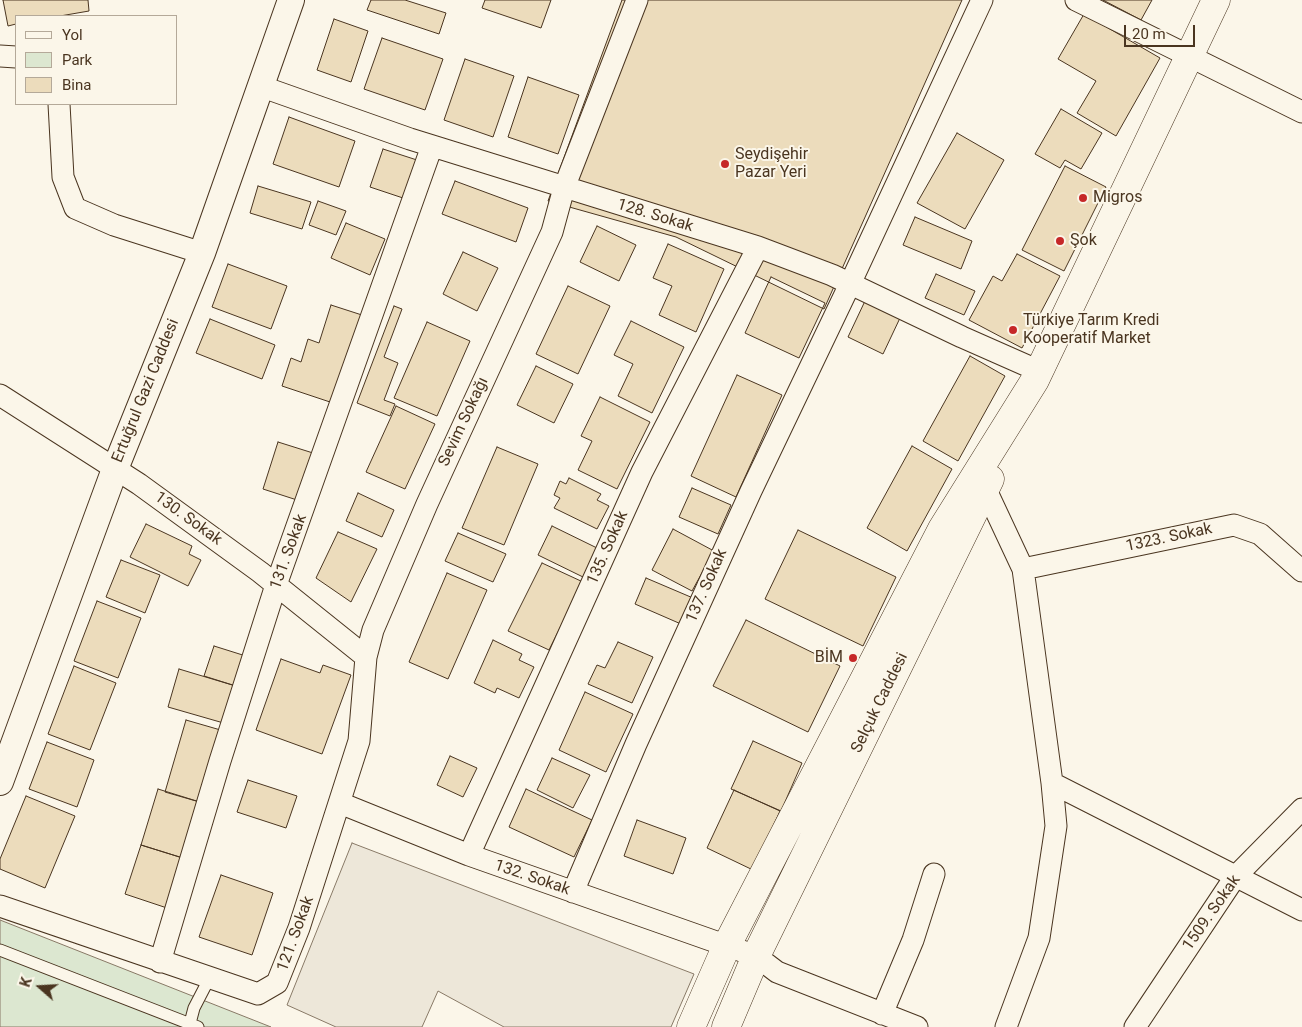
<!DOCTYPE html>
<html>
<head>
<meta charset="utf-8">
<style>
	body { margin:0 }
	#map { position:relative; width:1302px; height:1027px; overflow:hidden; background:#fbf6e9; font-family:Roboto,sans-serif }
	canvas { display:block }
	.legend { position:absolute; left:15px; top:15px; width:162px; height:90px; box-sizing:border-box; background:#fbf6e9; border:1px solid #b4a999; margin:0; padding:6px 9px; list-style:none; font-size:15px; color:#4a3520 }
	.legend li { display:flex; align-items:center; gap:10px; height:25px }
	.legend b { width:25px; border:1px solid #b4a999 }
	.north { position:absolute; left:15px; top:962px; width:50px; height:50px; -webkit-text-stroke:4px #fbf6e9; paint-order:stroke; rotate:289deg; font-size:14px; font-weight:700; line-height:20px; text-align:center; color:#4a3520 }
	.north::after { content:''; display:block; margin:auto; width:18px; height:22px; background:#4a3520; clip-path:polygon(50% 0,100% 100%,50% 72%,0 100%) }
	.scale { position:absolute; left:1124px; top:25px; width:71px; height:22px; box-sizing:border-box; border:2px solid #4a3520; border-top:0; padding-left:6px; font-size:15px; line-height:18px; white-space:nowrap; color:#4a3520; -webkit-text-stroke:4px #fbf6e9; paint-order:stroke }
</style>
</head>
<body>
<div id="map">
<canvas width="1302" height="1027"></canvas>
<ul class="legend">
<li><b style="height:6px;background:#fbf6e9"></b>Yol</li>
<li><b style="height:14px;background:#dce7d0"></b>Park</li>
<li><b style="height:14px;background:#ecdcbc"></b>Bina</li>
</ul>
<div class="north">K</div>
<div class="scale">20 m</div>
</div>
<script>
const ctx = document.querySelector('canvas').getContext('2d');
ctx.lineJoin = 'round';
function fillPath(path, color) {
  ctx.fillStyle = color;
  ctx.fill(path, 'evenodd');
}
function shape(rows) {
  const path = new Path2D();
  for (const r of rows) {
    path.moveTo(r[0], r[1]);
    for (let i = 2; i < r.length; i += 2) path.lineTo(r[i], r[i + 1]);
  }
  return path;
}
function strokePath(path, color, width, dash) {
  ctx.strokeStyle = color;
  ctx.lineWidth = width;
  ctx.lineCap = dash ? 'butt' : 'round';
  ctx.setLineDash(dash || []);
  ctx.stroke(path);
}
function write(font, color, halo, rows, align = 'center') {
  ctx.font = font + ' Roboto,sans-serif';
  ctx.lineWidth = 4;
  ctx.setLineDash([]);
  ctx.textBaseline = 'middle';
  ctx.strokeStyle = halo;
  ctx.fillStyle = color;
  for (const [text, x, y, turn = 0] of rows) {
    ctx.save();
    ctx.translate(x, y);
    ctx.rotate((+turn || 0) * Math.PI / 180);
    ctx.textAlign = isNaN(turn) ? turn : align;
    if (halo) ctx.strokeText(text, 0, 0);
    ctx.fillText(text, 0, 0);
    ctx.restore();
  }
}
const green = shape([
	[0,920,271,1027,0,1027,0,920]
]);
fillPath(green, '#dce7d0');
strokePath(green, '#887966', 1);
const parking = shape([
	[352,843,694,974,671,1027,504,1027,438,991,422,1027,336,1027,287,1005,352,843]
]);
fillPath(parking, '#ede7d9');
strokePath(parking, '#887966', 1);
const building = shape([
	[3,0,88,0,89,11,60,16,16,16,16,24,8,26,3,0],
	[371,0,405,0,446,13,439,34,367,10,371,0],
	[485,0,551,0,541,28,482,8,485,0],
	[622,0,962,0,824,309,676,237,548,201,622,0],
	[1103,0,1152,0,1141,20,1103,0],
	[1084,14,1160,58,1116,136,1077,113,1096,81,1058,59,1084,14],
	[334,19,368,31,351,82,317,70,334,19],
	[382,38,443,59,425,110,364,89,382,38],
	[465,59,514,76,493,137,444,120,465,59],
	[528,77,579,95,558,154,508,137,528,77],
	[1061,109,1102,133,1081,169,1065,160,1060,168,1035,154,1061,109],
	[289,117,355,141,339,187,273,164,289,117],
	[957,133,1004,160,965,229,917,203,957,133],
	[383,149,420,161,406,199,370,187,383,149],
	[1065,166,1106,187,1064,271,1022,250,1065,166],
	[455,181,528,208,516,242,442,214,455,181],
	[258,186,311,202,302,229,250,213,258,186],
	[318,201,346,211,336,235,309,225,318,201],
	[915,217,972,241,961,269,903,245,915,217],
	[346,223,385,239,370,275,331,258,346,223],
	[597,226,636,245,619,281,580,262,597,226],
	[668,244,724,269,696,332,659,315,672,286,653,278,668,244],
	[463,252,498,268,477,311,443,294,463,252],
	[1017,254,1060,276,1022,348,969,320,993,276,1002,281,1017,254],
	[228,264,287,286,271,329,212,307,228,264],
	[936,274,975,291,964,315,925,298,936,274],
	[771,277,825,303,799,358,745,333,771,277],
	[568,286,610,306,578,374,536,354,568,286],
	[865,301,900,318,883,354,848,337,865,301],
	[331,305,365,316,336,404,282,386,291,358,301,362,308,339,319,343,331,305],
	[394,306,402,309,384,357,398,363,384,400,395,404,390,416,357,403,394,306],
	[210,319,275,345,262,379,196,353,210,319],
	[631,321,684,347,652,413,618,396,633,364,614,355,631,321],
	[427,322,470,341,437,416,394,398,427,322],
	[970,356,1005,376,958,461,923,441,970,356],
	[536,366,573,384,554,423,517,405,536,366],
	[737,375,782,395,736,497,691,476,737,375],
	[600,397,650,422,617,489,578,470,592,441,581,436,600,397],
	[396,406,435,424,405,489,366,472,396,406],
	[278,442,313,453,297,500,263,489,278,442],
	[912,446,952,469,907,551,867,528,912,446],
	[497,447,538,464,504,545,462,528,497,447],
	[569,478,601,494,597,500,609,506,597,529,554,508,560,498,554,495,560,481,566,484,569,478],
	[692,488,731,505,718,534,679,517,692,488],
	[358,493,394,510,382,537,346,521,358,493],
	[146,524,192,546,189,554,201,560,188,586,130,557,146,524],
	[552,526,597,548,583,577,538,555,552,526],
	[673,529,714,551,692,591,652,570,673,529],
	[798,530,896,577,863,646,765,599,798,530],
	[338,532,377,549,351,602,316,578,338,532],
	[458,533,506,554,493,582,445,561,458,533],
	[121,560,160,575,145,613,106,597,121,560],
	[542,563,583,582,549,650,508,631,542,563],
	[447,573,487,590,448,679,409,662,447,573],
	[646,578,693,598,681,624,635,604,646,578],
	[97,601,141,618,118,678,74,661,97,601],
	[746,620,840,666,808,732,713,686,746,620],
	[493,640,522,654,519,660,534,667,519,698,497,688,495,693,474,683,493,640],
	[618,642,653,657,632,703,588,684,597,665,605,668,618,642],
	[214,646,249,657,239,687,204,676,214,646],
	[281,659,320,673,323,665,351,675,322,754,256,730,281,659],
	[74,666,116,683,90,750,48,734,74,666],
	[179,669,239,687,227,724,168,707,179,669],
	[585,692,633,714,606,772,559,750,585,692],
	[186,720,224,731,203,803,165,792,186,720],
	[753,741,802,763,781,811,731,789,753,741],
	[47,742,94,760,77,807,29,789,47,742],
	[450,756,477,768,463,797,437,785,450,756],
	[552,758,590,775,573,808,537,790,552,758],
	[248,780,297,796,286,828,237,812,248,780],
	[158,789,203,803,186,859,141,845,158,789],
	[526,789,592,820,574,857,509,827,526,789],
	[734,790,780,811,753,870,707,848,734,790],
	[26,796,75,816,45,888,0,869,0,859,26,796],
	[637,820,686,838,673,874,624,856,637,820],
	[141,845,186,859,170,909,125,894,141,845],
	[221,875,273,893,252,955,199,937,221,875]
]);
fillPath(building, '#ecdcbc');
strokePath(building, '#4a3520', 1);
const service = shape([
	[0,950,198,1027],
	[189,1027,194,1008,209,979]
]);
const minor = shape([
	[1076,0,1302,112],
	[0,56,16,57],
	[260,86,410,139,758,247,832,275,962,337,1039,371],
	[59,104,63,177,75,208,114,225,202,253],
	[0,395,139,484,260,572,366,657],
	[986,490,1023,569,1052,783,1056,826,1039,938,1006,1027],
	[1023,569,1234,525,1260,534,1302,571],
	[1052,783,1302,910],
	[340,803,469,855,756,956,777,972,917,1027],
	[469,855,642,472,758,247],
	[573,892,636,744,751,491,850,284,982,0],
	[0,906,258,994,277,983,299,928,359,741,366,657,373,630,427,504,552,232,564,188,637,0],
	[160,962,220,761,276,585,432,146],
	[882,1014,913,940,934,874],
	[1135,1027,1235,877,1302,809]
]);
const tertiary = shape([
	[0,782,115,469,202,253,291,0]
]);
const secondary = shape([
	[691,1027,727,945,942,529,1035,380,1216,0],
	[726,1027,756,956,990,479]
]);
strokePath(service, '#4a3520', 13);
strokePath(minor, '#4a3520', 23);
strokePath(tertiary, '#4a3520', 28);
strokePath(secondary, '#4a3520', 29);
strokePath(service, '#fbf6e9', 11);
strokePath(minor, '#fbf6e9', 21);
strokePath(tertiary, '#fbf6e9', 26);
strokePath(secondary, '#fbf6e9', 28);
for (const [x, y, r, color] of [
	[725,164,5,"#c62828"],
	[1083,198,5,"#c62828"],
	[1060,241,5,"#c62828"],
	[1013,330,5,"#c62828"],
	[853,658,5,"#c62828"]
]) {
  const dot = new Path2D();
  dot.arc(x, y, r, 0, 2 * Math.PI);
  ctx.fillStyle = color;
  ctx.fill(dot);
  strokePath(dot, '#fbf6e9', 2);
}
write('16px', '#4a3520', '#fbf6e9', [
	["Seydişehir",735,155],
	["Pazar Yeri",735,173],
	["Migros",1093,198],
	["Şok",1070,241],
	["Türkiye Tarım Kredi",1023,321],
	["Kooperatif Market",1023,339],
	["BİM",843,658,"right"]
], 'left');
write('16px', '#4a3520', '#fbf6e9', [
	["128. Sokak",655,216,17],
	["Ertuğrul Gazi Caddesi",146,391,-68],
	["Sevim Sokağı",464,422,-65],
	["130. Sokak",188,519,36],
	["1323. Sokak",1169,538,-12],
	["135. Sokak",608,548,-66],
	["131. Sokak",289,552,-70],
	["137. Sokak",707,586,-66],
	["Selçuk Caddesi",880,703,-64],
	["132. Sokak",532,878,19],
	["1509. Sokak",1212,913,-55],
	["121. Sokak",296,934,-70]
]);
</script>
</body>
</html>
